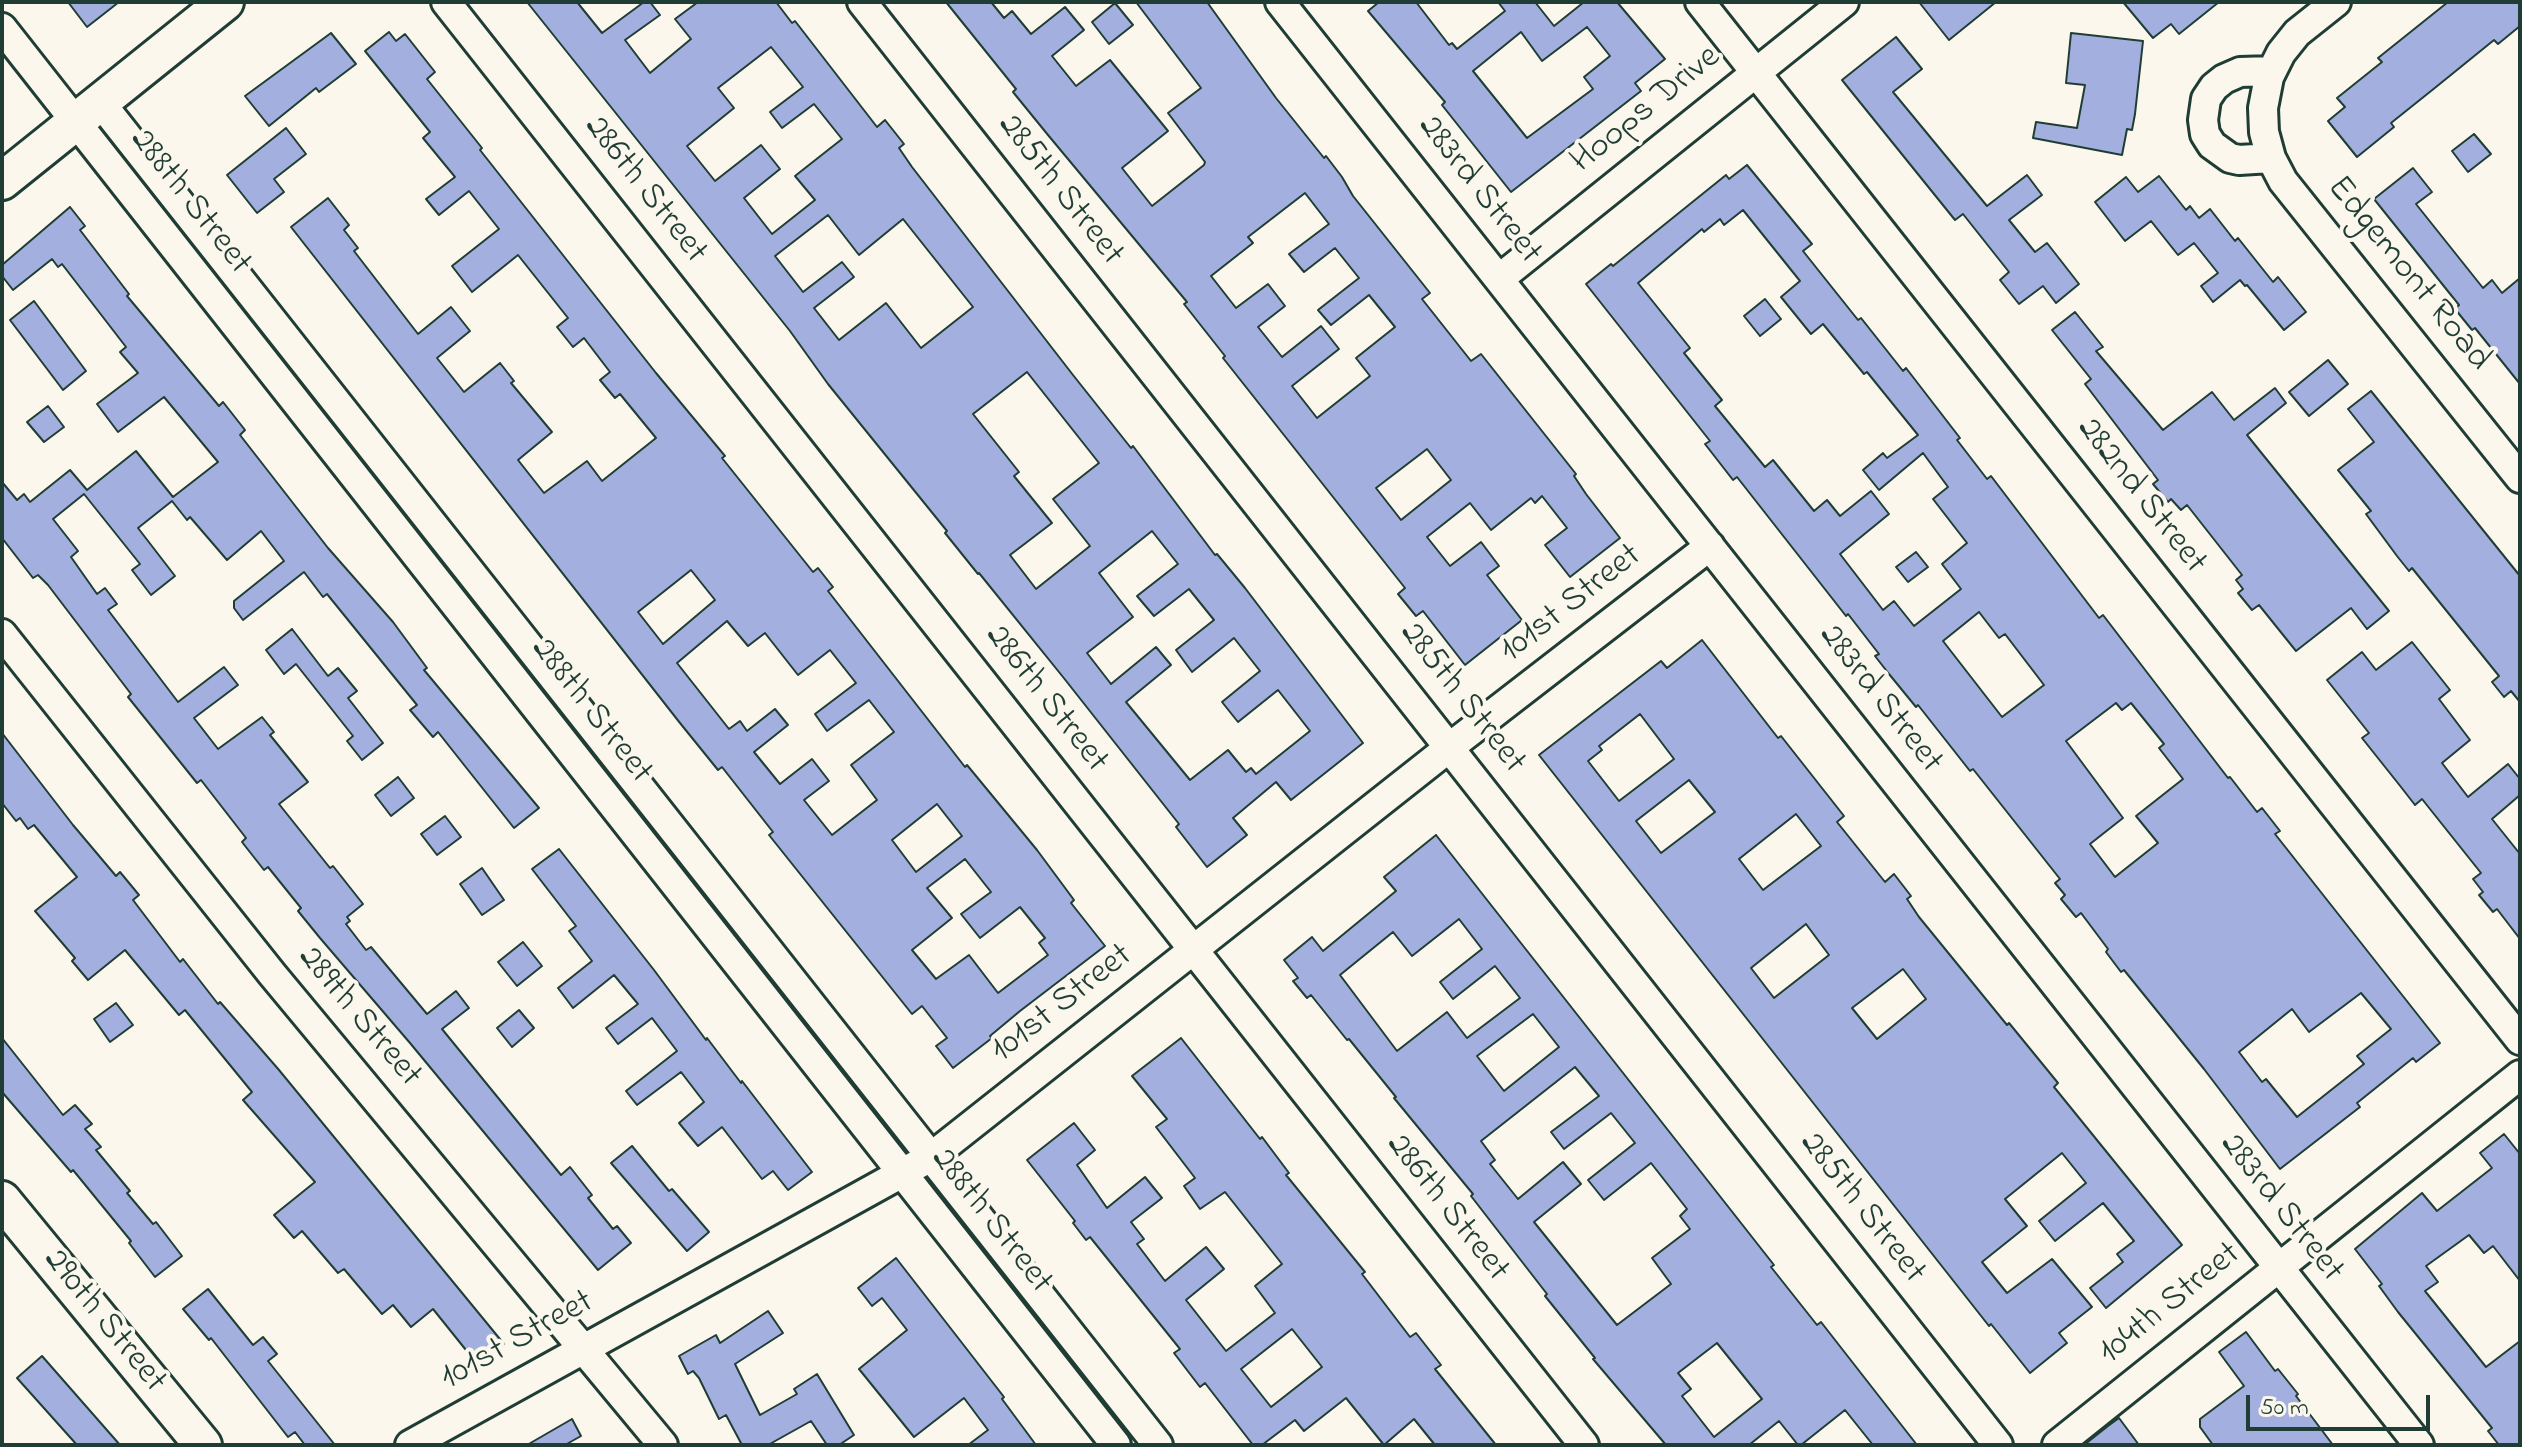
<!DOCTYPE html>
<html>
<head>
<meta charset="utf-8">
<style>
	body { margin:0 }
	#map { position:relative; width:2522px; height:1447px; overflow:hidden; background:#fbf7ec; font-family:"Indie Flower",sans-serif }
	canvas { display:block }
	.frame { position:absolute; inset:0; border:4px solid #1f3d34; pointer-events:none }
	.scale { position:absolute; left:2246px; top:1395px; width:184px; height:36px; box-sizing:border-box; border:4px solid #1f3d34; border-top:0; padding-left:10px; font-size:24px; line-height:28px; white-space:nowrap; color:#1f3d34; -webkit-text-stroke:6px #fbf7ec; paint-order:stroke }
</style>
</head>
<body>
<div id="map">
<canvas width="2522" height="1447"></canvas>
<div class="frame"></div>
<div class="scale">50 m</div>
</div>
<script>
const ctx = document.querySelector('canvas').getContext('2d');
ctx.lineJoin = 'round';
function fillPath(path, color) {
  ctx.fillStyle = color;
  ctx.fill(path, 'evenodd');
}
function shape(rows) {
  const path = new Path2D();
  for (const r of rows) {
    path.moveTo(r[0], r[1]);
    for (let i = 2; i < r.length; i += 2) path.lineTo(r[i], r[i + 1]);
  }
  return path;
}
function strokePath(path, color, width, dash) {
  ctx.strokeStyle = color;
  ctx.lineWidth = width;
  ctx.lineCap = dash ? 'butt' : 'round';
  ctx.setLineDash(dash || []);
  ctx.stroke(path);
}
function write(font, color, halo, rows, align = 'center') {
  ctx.font = font + ' "Indie Flower",sans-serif';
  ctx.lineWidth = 8;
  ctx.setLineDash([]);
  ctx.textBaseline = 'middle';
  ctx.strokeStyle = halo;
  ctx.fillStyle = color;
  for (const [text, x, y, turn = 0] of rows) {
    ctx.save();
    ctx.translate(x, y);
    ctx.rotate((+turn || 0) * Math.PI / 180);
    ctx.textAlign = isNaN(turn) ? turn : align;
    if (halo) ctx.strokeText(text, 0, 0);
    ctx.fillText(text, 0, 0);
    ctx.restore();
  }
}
const building = shape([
	[68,2,119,2,87,27,68,2],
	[527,2,577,2,602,33,644,2,650,2,660,15,625,40,650,73,691,39,675,19,698,2,776,2,792,23,795,21,877,127,885,120,904,144,899,148,912,167,1073,375,1131,448,1133,446,1215,555,1217,554,1245,588,1363,743,1291,800,1276,782,1233,818,1247,835,1207,867,1176,827,1179,824,1063,677,979,573,978,574,945,533,947,531,828,384,790,331,527,2],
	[771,47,803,87,770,112,782,128,814,104,842,139,795,176,815,200,772,234,744,198,780,169,761,145,715,181,687,146,734,108,718,88,771,47],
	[828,215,859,255,903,219,973,307,921,348,886,303,839,340,814,308,854,277,842,262,803,292,775,256,828,215],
	[1027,372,1099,463,1053,499,1090,546,1036,589,1010,555,1052,523,1014,476,1019,472,973,414,1027,372],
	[1152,531,1178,564,1137,596,1154,616,1189,589,1214,620,1176,650,1192,672,1234,638,1260,671,1222,702,1238,722,1278,690,1310,731,1256,774,1251,768,1246,772,1228,750,1190,780,1126,702,1171,665,1156,647,1111,684,1087,653,1133,617,1099,573,1152,531],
	[946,2,991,2,1004,18,1012,11,1031,34,1065,7,1084,30,1052,56,1076,86,1110,60,1168,131,1122,168,1152,206,1204,165,1205,162,1168,113,1201,88,1136,2,1207,2,1276,98,1324,158,1326,156,1342,177,1353,196,1430,293,1422,299,1471,361,1481,354,1576,474,1574,476,1586,494,1620,538,1570,577,1545,545,1567,528,1542,496,1535,503,1531,498,1491,530,1470,503,1427,537,1450,566,1481,542,1499,566,1487,575,1522,620,1465,665,1423,611,1416,616,1398,594,1405,588,1223,358,1225,356,1184,304,1187,302,1048,135,1013,92,1016,89,946,2],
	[1305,193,1329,224,1289,254,1304,272,1335,248,1359,278,1318,310,1331,325,1369,295,1395,327,1356,358,1370,376,1317,418,1292,386,1339,349,1321,326,1282,357,1258,327,1285,306,1268,284,1236,308,1211,276,1253,243,1248,237,1305,193],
	[1427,449,1451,480,1401,520,1376,488,1427,449],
	[1379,2,1416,2,1449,45,1452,43,1457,49,1505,11,1498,2,1535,2,1554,26,1584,2,1617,2,1665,59,1635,83,1641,91,1511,192,1442,105,1445,102,1368,11,1379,2],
	[1587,27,1610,56,1584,77,1593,89,1527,138,1473,71,1521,32,1542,61,1587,27],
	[1919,2,1996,2,1949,40,1919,2],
	[2123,2,2219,2,2179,34,2171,24,2153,38,2123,2],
	[2448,2,2520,2,2520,26,2498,44,2494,40,2436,87,2391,123,2394,127,2357,157,2328,121,2345,107,2337,98,2382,62,2378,58,2448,2],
	[1115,3,1133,25,1109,44,1092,22,1115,3],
	[389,32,396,41,405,34,435,72,427,79,482,148,480,150,656,373,725,456,722,458,813,572,818,568,833,587,828,591,965,767,967,765,1037,850,1074,900,1071,903,1105,946,1020,1011,990,1036,992,1038,953,1068,936,1046,947,1038,922,1006,912,1014,769,835,773,832,722,767,718,770,680,723,291,227,328,198,349,225,344,230,358,248,354,251,418,334,451,307,470,331,437,358,464,392,500,363,514,381,511,383,552,432,518,460,544,493,587,461,602,481,656,438,620,394,615,398,600,380,610,372,584,338,573,347,557,327,568,318,518,255,472,292,452,266,499,229,469,191,439,215,426,199,455,177,423,138,430,132,365,51,389,32],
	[691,570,715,600,663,644,638,612,691,570],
	[727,621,748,646,765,633,798,675,830,650,856,683,815,714,827,731,869,700,894,732,851,765,877,800,832,835,804,800,829,781,812,759,780,784,754,752,788,725,775,709,747,731,740,721,729,729,677,663,727,621],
	[937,804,962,836,916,872,892,840,937,804],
	[965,859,991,892,961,914,980,938,1020,907,1045,938,1039,943,1048,955,998,993,969,955,936,979,912,950,952,918,927,888,965,859],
	[331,33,356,64,319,92,316,88,269,126,245,96,331,33],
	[2071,33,2143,41,2135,114,2132,130,2127,129,2122,155,2033,138,2036,122,2077,128,2085,85,2066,83,2071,33],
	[1896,37,1922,69,1893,92,1987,206,2027,175,2042,195,2009,220,2035,252,2047,243,2079,284,2056,303,2043,286,2019,304,2000,280,2009,272,1963,214,1955,220,1842,80,1896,37],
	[286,128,306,154,274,179,284,192,257,213,227,175,286,128],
	[2474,134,2491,154,2468,172,2452,151,2474,134],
	[1747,165,1812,244,1803,251,1858,320,1861,318,1903,371,1906,368,1960,438,1957,440,1987,479,1991,476,2099,618,2103,615,2228,778,2230,777,2257,812,2262,808,2280,831,2275,834,2440,1043,2416,1062,2413,1058,2357,1103,2360,1107,2280,1169,2204,1069,2124,970,2121,972,2106,952,2108,949,2081,913,2076,917,2061,899,2065,895,2055,883,2060,879,1973,769,1970,771,1918,705,1916,707,1889,674,1875,656,1879,654,1848,614,1846,616,1737,477,1733,480,1705,444,1710,441,1586,284,1611,264,1613,266,1726,175,1729,179,1747,165],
	[1743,210,1800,281,1781,297,1811,334,1823,324,1864,374,1867,372,1918,435,1887,458,1883,453,1863,470,1879,490,1923,453,1948,487,1933,499,1967,543,1942,564,1961,589,1914,626,1894,601,1883,610,1840,554,1889,514,1871,491,1840,516,1827,500,1814,511,1773,460,1765,467,1715,406,1722,400,1684,353,1690,348,1638,283,1702,229,1704,232,1720,219,1724,225,1743,210],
	[1979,612,1999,638,2005,634,2044,685,2002,717,1943,641,1979,612],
	[2116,703,2122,710,2131,703,2164,744,2159,748,2183,779,2136,816,2158,843,2115,877,2090,844,2123,818,2066,741,2116,703],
	[2361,993,2391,1029,2357,1056,2364,1064,2297,1117,2266,1079,2262,1082,2239,1052,2292,1009,2309,1032,2361,993],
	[2413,168,2432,192,2416,204,2483,288,2492,280,2502,293,2520,278,2520,384,2475,328,2472,330,2455,309,2459,305,2374,199,2413,168],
	[2159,176,2186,210,2190,206,2199,218,2210,209,2235,241,2238,238,2273,282,2278,277,2306,312,2284,330,2247,285,2245,286,2240,280,2213,302,2201,286,2218,273,2194,243,2178,255,2151,221,2125,241,2095,202,2126,177,2138,192,2159,176],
	[70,207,85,226,80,230,129,294,127,296,219,406,223,402,245,430,240,435,328,548,393,622,427,668,424,670,539,808,514,828,438,732,433,737,410,710,417,705,327,594,323,597,304,572,243,620,234,608,234,601,284,561,261,531,227,560,190,517,187,520,172,501,138,528,175,576,151,595,132,570,140,564,84,494,53,519,78,551,71,557,97,594,105,588,117,604,108,610,178,702,224,667,238,685,194,718,218,749,262,717,274,732,270,735,308,782,279,804,330,868,333,866,363,904,347,917,350,921,346,924,366,950,371,947,427,1014,456,991,469,1008,442,1029,561,1175,570,1167,592,1195,588,1198,613,1229,617,1226,631,1243,598,1270,410,1043,320,938,298,911,301,908,268,867,264,870,242,842,246,838,201,780,197,783,128,697,131,694,48,585,38,575,33,578,2,538,2,482,17,500,24,494,30,502,70,470,87,490,136,451,173,497,218,462,164,397,118,432,97,404,138,373,120,352,126,347,62,264,58,267,52,259,13,290,2,276,2,265,70,207],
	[1765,299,1781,319,1760,336,1744,316,1765,299],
	[34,301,86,371,63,390,10,320,34,301],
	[2075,312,2103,347,2096,351,2163,430,2212,392,2234,420,2275,388,2286,403,2247,435,2389,611,2367,629,2351,608,2296,651,2259,605,2252,610,2238,593,2243,589,2236,580,2242,575,2187,505,2181,510,2171,499,2168,502,2153,484,2158,480,2085,384,2091,379,2052,330,2075,312],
	[2328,360,2348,384,2309,416,2289,392,2328,360],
	[2371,391,2520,576,2520,702,2511,691,2504,697,2492,682,2499,676,2412,568,2409,571,2397,556,2366,514,2371,511,2338,470,2374,442,2348,409,2371,391],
	[48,406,64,427,44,442,27,422,48,406],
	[1916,552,1928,567,1908,582,1896,567,1916,552],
	[292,629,328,676,338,668,357,691,348,698,383,743,362,760,347,741,353,736,296,664,284,674,266,650,292,629],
	[1702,640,1778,738,1781,736,1844,816,1837,822,1885,882,1894,874,1911,896,1907,899,1919,917,2007,1025,2009,1023,2058,1083,2054,1087,2182,1245,2106,1308,2090,1288,2123,1262,2117,1254,2134,1241,2103,1203,2055,1241,2039,1221,2086,1183,2062,1153,2005,1199,2027,1226,1982,1262,2007,1293,2052,1259,2092,1307,2059,1333,2067,1343,2030,1373,1991,1324,1989,1326,1539,755,1661,661,1667,668,1702,640],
	[1640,714,1674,759,1619,801,1588,761,1602,750,1599,746,1640,714],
	[1689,780,1715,812,1661,853,1636,821,1689,780],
	[1796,814,1821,846,1763,890,1739,859,1796,814],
	[1806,924,1829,955,1774,998,1751,968,1806,924],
	[1903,969,1926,999,1877,1039,1852,1008,1903,969],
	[2412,642,2450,690,2439,699,2470,740,2442,763,2468,797,2508,764,2520,779,2520,795,2492,819,2520,854,2520,939,2497,909,2493,912,2479,895,2483,892,2473,879,2481,873,2422,799,2415,805,2401,787,2362,738,2369,733,2327,680,2362,652,2376,670,2412,642],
	[2,733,73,825,116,876,120,872,139,895,133,900,180,962,183,959,218,1004,220,1002,279,1070,504,1344,478,1365,433,1309,411,1327,393,1305,382,1314,344,1269,338,1273,302,1231,294,1238,274,1215,315,1182,243,1100,252,1092,185,1010,179,1015,125,950,88,980,72,961,75,958,35,911,77,877,34,825,28,829,20,818,16,821,2,803,2,733],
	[398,777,414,798,391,816,375,795,398,777],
	[445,816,461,837,437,855,421,834,445,816],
	[1436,835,1774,1265,1771,1267,1817,1325,1821,1322,1917,1445,1873,1445,1845,1410,1801,1445,1798,1445,1779,1421,1749,1445,1666,1445,1593,1359,1595,1358,1545,1296,1547,1294,1471,1196,1473,1194,1394,1098,1396,1097,1349,1039,1347,1040,1311,995,1307,998,1293,981,1298,978,1284,960,1312,937,1323,951,1396,891,1384,877,1436,835],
	[1459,919,1482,949,1440,982,1453,999,1495,966,1520,998,1467,1038,1447,1012,1397,1051,1340,975,1393,932,1412,956,1459,919],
	[1533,1014,1559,1047,1504,1091,1477,1056,1533,1014],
	[1575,1067,1599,1096,1551,1132,1564,1149,1611,1113,1635,1143,1588,1180,1604,1200,1651,1163,1687,1209,1680,1216,1690,1229,1652,1258,1671,1284,1617,1325,1534,1222,1581,1184,1563,1162,1518,1199,1490,1164,1495,1160,1481,1141,1575,1067],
	[1717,1343,1762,1399,1714,1437,1682,1396,1691,1389,1678,1373,1717,1343],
	[559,849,654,970,706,1040,707,1038,741,1083,742,1081,812,1172,788,1190,773,1171,762,1179,722,1127,698,1146,679,1123,704,1102,681,1072,637,1105,626,1091,677,1051,652,1018,618,1044,606,1028,638,1004,614,975,573,1008,558,988,592,961,569,931,576,926,532,869,559,849],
	[482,868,504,900,482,915,460,884,482,868],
	[523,942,542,966,517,986,498,962,523,942],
	[116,1003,133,1025,110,1042,94,1019,116,1003],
	[519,1010,534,1028,512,1047,497,1028,519,1010],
	[2,1038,63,1115,75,1105,92,1124,85,1129,101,1147,96,1150,130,1191,127,1193,153,1224,156,1222,182,1256,155,1277,129,1243,131,1241,73,1170,71,1172,2,1092,2,1038],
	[1181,1038,1260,1139,1262,1137,1289,1173,1286,1175,1365,1272,1362,1274,1410,1337,1416,1333,1441,1365,1435,1369,1496,1445,1435,1445,1414,1419,1384,1445,1346,1398,1304,1431,1295,1420,1262,1445,1253,1445,1205,1383,1200,1387,1174,1353,1180,1349,1090,1237,1086,1240,1073,1223,1075,1221,1027,1160,1074,1123,1095,1150,1077,1165,1107,1208,1145,1177,1162,1198,1131,1222,1144,1239,1137,1244,1165,1281,1206,1247,1224,1269,1186,1300,1226,1351,1275,1313,1255,1286,1282,1264,1225,1192,1200,1209,1184,1186,1195,1178,1156,1127,1167,1119,1132,1076,1181,1038],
	[1292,1329,1322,1367,1271,1407,1241,1369,1292,1329],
	[2504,1134,2520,1154,2520,1281,2493,1246,2484,1253,2469,1235,2426,1266,2438,1282,2425,1291,2486,1367,2520,1341,2520,1445,2499,1445,2488,1431,2492,1428,2398,1312,2379,1286,2382,1284,2355,1249,2422,1193,2437,1211,2492,1168,2480,1153,2504,1134],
	[632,1146,669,1191,672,1189,709,1232,687,1251,611,1163,632,1146],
	[896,1258,1004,1397,1002,1399,1036,1445,968,1445,988,1430,964,1398,914,1437,859,1369,907,1330,882,1298,872,1306,858,1288,896,1258],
	[208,1289,253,1345,263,1337,277,1354,268,1361,335,1445,305,1445,295,1432,288,1437,211,1338,209,1340,183,1309,208,1289],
	[768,1311,783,1333,735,1364,760,1415,797,1394,794,1389,817,1374,854,1435,839,1445,827,1445,811,1421,768,1445,742,1445,726,1415,719,1419,699,1378,693,1371,688,1374,679,1356,716,1335,720,1343,768,1311],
	[2246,1332,2275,1371,2278,1369,2298,1394,2296,1396,2333,1445,2213,1445,2200,1427,2200,1419,2244,1386,2219,1352,2246,1332],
	[42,1356,120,1445,77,1445,17,1378,42,1356],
	[2119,1418,2139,1445,2084,1445,2108,1426,2119,1418],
	[572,1419,581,1436,565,1445,527,1445,572,1419]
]);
fillPath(building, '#a3b0df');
strokePath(building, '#1f3d34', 2);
const minor = shape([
	[446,2,1584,1445],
	[862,2,1998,1445],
	[1280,2,2419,1445],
	[1700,2,2520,1040],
	[2336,2,2297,33,2281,53,2269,77,2263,108,2264,132,2271,158,2283,181,2520,478],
	[2,28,1116,1445],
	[100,102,1158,1445],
	[2271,158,2239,160,2230,158,2212,145,2205,134,2203,120,2206,99,2214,87,2224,79,2240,72,2272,71],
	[1499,279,1844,2],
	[2,634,272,974,663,1445],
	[410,1445,931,1157,1450,747,1710,546],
	[2057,1445,2520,1075]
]);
const tertiary = shape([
	[2,181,225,2],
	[2,1200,203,1445]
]);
strokePath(minor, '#1f3d34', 34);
strokePath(tertiary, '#1f3d34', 42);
strokePath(minor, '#fbf7ec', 28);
strokePath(tertiary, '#fbf7ec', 36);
write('36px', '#1f3d34', '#fbf7ec', [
	["Hoops Drive",1647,111,-39],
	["286th Street",644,191,52],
	["285th Street",1059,191,52],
	["283rd Street",1478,191,52],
	["288th Street",189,203,52],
	["Edgemont Road",2407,275,51],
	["282nd Street",2140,497,52],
	["101st Street",1572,605,-38],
	["285th Street",1461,699,52],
	["286th Street",1045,700,52],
	["283rd Street",1879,700,52],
	["288th Street",590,712,52],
	["101st Street",1063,1005,-38],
	["289th Street",358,1018,50],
	["286th Street",1446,1209,52],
	["285th Street",1861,1209,52],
	["283rd Street",2280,1209,52],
	["288th Street",990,1222,52],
	["104th Street",2171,1305,-39],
	["290th Street",103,1322,51],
	["101st Street",518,1342,-29]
]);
</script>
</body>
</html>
